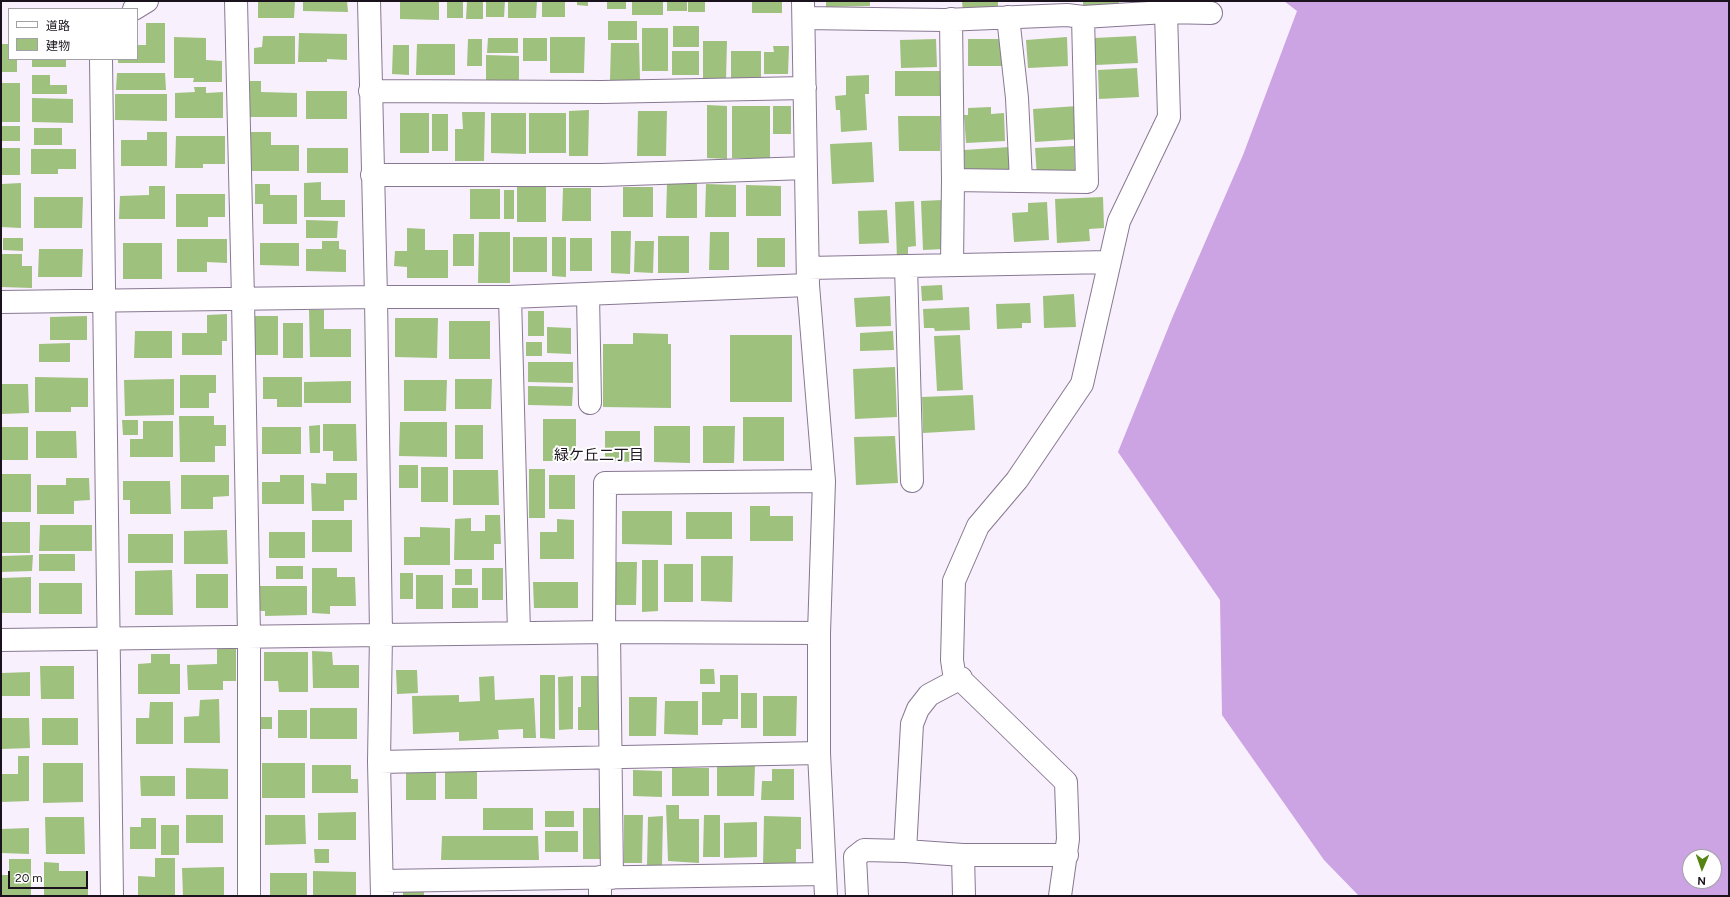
<!DOCTYPE html>
<html>
<head>
<meta charset="utf-8">
<style>
	body { margin:0 }
	#map { position:relative; width:1730px; height:897px; overflow:hidden; background:#f8f0fc; font-family:Figtree,"Noto Sans JP",sans-serif }
	canvas { display:block }
	.frame { position:absolute; inset:0; border:2px solid #1a131d; pointer-events:none }
	.legend { position:absolute; left:8px; top:8px; width:130px; height:52px; box-sizing:border-box; background:#fff; border:1px solid #a3a1a5; margin:0; padding:5px 7px; list-style:none; font-size:12px; color:#1a131d }
	.legend li { display:flex; align-items:center; gap:8px; height:20px }
	.legend b { width:20px; border:1px solid #a3a1a5 }
	.north { position:absolute; left:1682px; top:849px; width:40px; height:40px; box-sizing:border-box; background:#fff; border:1px solid #a3a1a5; border-radius:50%; rotate:182deg; font-size:11px; font-weight:700; line-height:16px; text-align:center; color:#1a131d }
	.north::after { content:''; display:block; margin:auto; width:14px; height:18px; background:#558413; clip-path:polygon(50% 0,100% 100%,50% 72%,0 100%) }
	.scale { position:absolute; left:8px; top:871px; width:80px; height:18px; box-sizing:border-box; border:2px solid #1a131d; border-top:0; padding-left:5px; font-size:12px; line-height:14px; white-space:nowrap; color:#1a131d; -webkit-text-stroke:3px #fff; paint-order:stroke }
</style>
</head>
<body>
<div id="map">
<canvas width="1730" height="897"></canvas>
<div class="frame"></div>
<ul class="legend">
<li><b style="height:5px;background:#fff"></b>道路</li>
<li><b style="height:11px;background:#9ec17d"></b>建物</li>
</ul>
<div class="north">N</div>
<div class="scale">20 m</div>
</div>
<script>
const ctx = document.querySelector('canvas').getContext('2d');
ctx.lineJoin = 'round';
function fillPath(path, color) {
  ctx.fillStyle = color;
  ctx.fill(path, 'evenodd');
}
function shape(rows) {
  const path = new Path2D();
  for (const r of rows) {
    path.moveTo(r[0], r[1]);
    for (let i = 2; i < r.length; i += 2) path.lineTo(r[i], r[i + 1]);
  }
  return path;
}
function strokePath(path, color, width, dash) {
  ctx.strokeStyle = color;
  ctx.lineWidth = width;
  ctx.lineCap = dash ? 'butt' : 'round';
  ctx.setLineDash(dash || []);
  ctx.stroke(path);
}
function write(font, color, halo, rows, align = 'center') {
  ctx.font = font + ' Figtree,"Noto Sans JP",sans-serif';
  ctx.lineWidth = 4;
  ctx.setLineDash([]);
  ctx.textBaseline = 'middle';
  ctx.strokeStyle = halo;
  ctx.fillStyle = color;
  for (const [text, x, y, turn = 0] of rows) {
    ctx.save();
    ctx.translate(x, y);
    ctx.rotate((+turn || 0) * Math.PI / 180);
    ctx.textAlign = isNaN(turn) ? turn : align;
    if (halo) ctx.strokeText(text, 0, 0);
    ctx.fillText(text, 0, 0);
    ctx.restore();
  }
}
fillPath(shape([
	[1284,1,1729,1,1729,896,1359,896,1324,860,1222,715,1220,600,1118,452,1173,316,1243,155,1297,11],
	[1690,857,1714,857,1714,881,1690,881]
]), '#cca3e3');
fillPath(shape([
	[258,1,295,1,294,18,258,18],
	[303,1,347,1,348,12,303,11],
	[400,1,439,1,439,20,400,19],
	[447,1,463,1,463,18,447,18],
	[467,1,483,1,483,19,466,19],
	[486,1,505,1,504,17,486,17],
	[508,1,537,1,536,18,508,18],
	[542,1,565,1,565,17,542,17],
	[577,1,588,1,588,6,577,5],
	[607,1,626,1,626,9,607,9],
	[632,1,663,1,663,15,632,15],
	[667,1,687,1,687,11,667,11],
	[688,1,705,1,705,12,688,12],
	[752,1,782,1,782,13,752,13],
	[826,1,870,1,870,6,826,7],
	[962,1,998,1,998,12,963,13],
	[1083,1,1119,1,1119,8,1083,10],
	[608,21,637,21,637,40,608,40],
	[146,23,165,23,165,63,118,63,118,59,137,59,137,45,146,45],
	[673,26,699,26,699,47,673,47],
	[642,28,668,28,668,71,642,71],
	[299,33,347,34,347,60,327,59,327,62,298,62],
	[263,36,295,36,295,64,254,64,254,48,262,47],
	[1136,36,1138,63,1096,65,1094,38],
	[174,37,206,38,206,60,222,61,222,82,193,82,194,78,174,78],
	[550,37,585,37,584,73,550,73],
	[1067,37,1068,66,1028,68,1026,40],
	[488,38,518,38,518,53,487,53],
	[523,38,547,38,547,61,523,61],
	[468,39,482,39,482,66,467,66],
	[936,39,937,67,901,68,900,40],
	[968,39,1004,39,1004,66,968,66],
	[703,41,727,41,726,80,703,80],
	[611,43,639,43,640,80,610,80],
	[1,44,9,44,9,59,17,59,17,72,1,72],
	[417,44,455,44,455,75,416,75],
	[393,45,409,45,409,75,392,74],
	[773,46,789,46,788,74,764,74,764,52,774,52],
	[672,51,699,51,699,75,672,75],
	[731,51,761,51,761,79,731,79],
	[486,55,519,56,519,80,486,80],
	[32,59,66,59,66,67,32,67],
	[1137,68,1139,97,1099,99,1098,70],
	[895,71,942,71,942,96,895,96],
	[117,73,165,73,166,90,116,90],
	[32,75,50,75,50,85,67,85,67,94,32,94],
	[869,75,869,94,865,94,867,130,841,132,840,110,836,110,835,96,846,95,846,76],
	[250,81,261,81,261,92,297,93,297,117,249,117],
	[1,83,20,83,20,122,1,122],
	[194,87,206,87,206,93,223,92,223,118,175,118,175,93,195,92],
	[306,91,347,91,347,119,306,119],
	[115,94,167,94,167,121,115,120],
	[32,98,73,99,73,123,32,122],
	[707,105,727,106,727,159,707,158],
	[732,106,770,106,770,158,732,158],
	[773,106,791,106,791,134,773,134],
	[1078,106,1080,139,1035,142,1033,109],
	[991,107,991,114,1004,113,1005,141,966,143,964,115,968,115,968,108],
	[589,110,588,156,569,156,569,111],
	[638,111,667,111,666,156,637,156],
	[462,112,485,112,484,161,455,161,455,129,463,129],
	[400,113,429,113,429,153,400,153],
	[491,113,526,113,526,154,491,153],
	[529,113,566,113,566,153,529,153],
	[432,114,448,114,448,151,432,151],
	[898,116,940,116,940,151,899,151],
	[1,126,20,126,20,141,1,141],
	[34,128,62,128,62,145,34,145],
	[147,132,167,132,167,166,121,166,121,140,147,140],
	[249,132,271,132,271,145,299,145,299,171,249,171],
	[176,136,225,136,225,164,203,164,203,168,175,168],
	[872,142,874,182,832,184,830,144],
	[1074,146,1075,175,1037,177,1035,148],
	[1010,147,1012,175,965,178,964,150],
	[1,148,20,148,20,175,1,175],
	[307,148,348,148,348,173,307,173],
	[31,149,76,149,76,169,58,169,58,174,31,174],
	[321,182,321,200,345,200,345,217,304,217,304,183],
	[21,183,21,228,1,227,2,184],
	[667,183,697,183,697,218,666,218],
	[255,184,270,184,270,195,297,195,297,224,263,224,263,204,255,204],
	[706,184,736,185,736,217,705,217],
	[746,185,781,186,781,216,746,216],
	[149,186,165,186,165,219,119,219,120,196,149,195],
	[517,187,546,187,546,222,517,222],
	[623,187,653,187,653,217,623,217],
	[563,188,591,188,591,221,562,221],
	[470,189,500,189,500,219,470,219],
	[504,190,514,190,514,219,504,219],
	[176,194,225,194,225,217,208,217,208,227,176,227],
	[34,197,83,197,82,228,34,228],
	[1103,197,1104,228,1089,229,1090,241,1057,243,1055,199],
	[942,200,944,249,923,250,921,201],
	[914,201,916,246,908,247,908,258,897,259,895,202],
	[1047,202,1049,240,1014,242,1012,213,1028,212,1028,203],
	[887,210,889,243,859,244,858,211],
	[306,220,338,221,337,238,306,238],
	[407,228,425,229,425,250,448,250,448,278,407,278,407,267,394,266,395,251,407,251],
	[611,231,631,231,630,274,611,273],
	[479,232,510,232,510,283,478,283],
	[710,232,729,232,729,270,709,270],
	[453,234,474,234,474,266,453,266],
	[658,236,689,236,689,273,658,273],
	[513,237,547,237,547,272,513,272],
	[552,237,566,237,566,277,552,276],
	[3,238,23,238,23,251,3,250],
	[570,238,592,238,592,271,570,271],
	[757,238,785,238,785,267,757,267],
	[177,239,227,239,227,263,207,262,207,272,177,272],
	[322,241,339,241,339,249,346,250,346,272,306,271,306,249,322,249],
	[635,241,654,241,653,273,634,272],
	[123,243,162,243,162,279,123,279],
	[260,243,299,243,299,266,260,265],
	[39,249,83,249,82,277,38,277],
	[1,254,22,254,22,266,32,266,32,288,1,287],
	[942,285,943,300,922,301,921,286],
	[1074,294,1076,327,1044,328,1043,296],
	[890,296,891,326,856,327,854,298],
	[1030,303,1031,323,1022,323,1022,328,997,329,996,304],
	[969,307,970,330,935,331,934,328,924,328,923,309],
	[309,310,324,310,324,329,351,329,351,357,310,357],
	[528,311,544,311,544,336,528,336],
	[227,314,227,341,222,341,222,355,182,355,182,333,207,333,207,315],
	[87,316,87,340,50,340,50,317],
	[255,316,278,316,278,355,255,355],
	[395,318,438,318,437,358,395,357],
	[449,321,490,321,490,359,449,359],
	[283,323,303,323,303,358,283,358],
	[547,327,571,328,571,354,547,353],
	[135,331,172,331,172,358,134,358],
	[893,331,894,350,860,351,860,333],
	[633,333,668,334,668,344,671,344,671,408,603,407,603,344,633,344],
	[730,335,792,335,792,402,730,402],
	[960,335,963,390,937,391,934,336],
	[526,342,542,342,542,356,526,356],
	[70,343,70,362,39,362,39,344],
	[528,362,573,362,573,383,528,382],
	[895,367,897,417,855,419,853,369],
	[180,375,216,375,216,393,209,393,209,408,180,408],
	[35,377,88,378,88,407,71,407,71,412,35,412],
	[263,377,302,377,302,407,277,407,277,399,263,399],
	[174,379,174,415,125,416,124,380],
	[455,379,492,379,491,409,455,409],
	[404,380,447,380,446,411,404,411],
	[351,381,351,403,304,403,304,382],
	[1,384,28,384,29,413,1,414],
	[528,386,573,387,572,406,528,405],
	[973,395,975,430,923,433,922,397],
	[179,416,214,416,214,425,226,425,226,446,215,446,215,462,180,462],
	[743,417,784,417,784,461,743,461],
	[543,419,576,419,576,461,543,461],
	[122,420,138,420,138,435,123,435],
	[143,421,173,421,173,457,130,457,130,439,143,439],
	[400,422,447,422,447,457,399,456],
	[323,424,356,424,357,461,333,461,333,451,323,451],
	[320,425,320,453,310,453,309,426],
	[455,425,483,425,483,459,455,459],
	[654,426,690,426,690,463,654,462],
	[703,426,735,426,734,463,703,463],
	[1,427,28,427,28,460,1,460],
	[262,427,301,427,301,454,262,454],
	[36,431,76,431,77,458,36,458],
	[605,431,640,431,640,462,605,461],
	[895,436,898,483,856,485,854,437],
	[399,465,418,465,418,488,399,488],
	[421,467,448,467,448,502,421,502],
	[529,469,545,469,545,518,529,518],
	[453,470,498,470,499,505,453,505],
	[326,473,357,473,357,500,344,500,344,511,312,511,311,483,326,484],
	[1,474,31,474,31,512,1,512],
	[181,475,229,475,229,496,213,497,213,509,181,509],
	[280,475,304,475,304,504,262,504,262,482,280,482],
	[549,475,575,475,575,509,549,509],
	[66,478,89,478,90,500,74,501,74,514,37,514,37,485,66,485],
	[123,481,170,481,171,514,130,514,130,500,123,500],
	[750,506,770,506,770,516,793,516,793,541,750,541],
	[622,511,672,511,672,545,622,544],
	[686,512,732,512,732,539,686,539],
	[485,515,500,515,501,544,494,544,494,560,454,560,455,519,471,518,471,531,485,531],
	[557,519,574,520,574,559,540,559,540,532,557,532],
	[312,520,352,520,352,552,312,552],
	[1,522,30,522,30,553,1,553],
	[40,525,92,525,92,551,39,551],
	[420,527,450,528,450,565,404,565,404,537,420,537],
	[227,530,228,564,184,564,184,531],
	[269,532,305,532,305,558,269,558],
	[128,534,173,534,173,563,128,563],
	[39,554,75,554,75,571,39,571],
	[33,555,32,571,1,572,1,556],
	[701,556,733,556,732,602,701,601],
	[642,560,658,560,658,611,642,612],
	[616,562,637,562,636,605,615,605],
	[664,564,693,564,693,602,664,602],
	[276,566,303,566,303,579,276,579],
	[312,568,337,568,337,577,355,577,356,606,330,606,330,614,312,613],
	[482,568,503,568,503,600,482,600],
	[455,569,472,569,472,585,455,585],
	[172,570,173,615,135,615,135,571],
	[400,573,413,573,413,599,400,599],
	[196,574,228,574,228,608,196,608],
	[416,575,443,575,443,609,416,609],
	[31,577,31,613,1,613,1,578],
	[533,582,578,582,578,608,534,608],
	[39,583,82,583,82,614,39,614],
	[257,586,307,586,307,615,265,616,265,611,257,611],
	[452,588,478,588,478,608,452,608],
	[217,649,236,649,236,681,223,681,223,690,188,690,187,665,217,664],
	[312,651,332,652,333,665,359,665,359,688,313,688],
	[264,652,308,652,308,692,279,692,278,681,264,681],
	[151,654,170,654,170,664,180,664,180,694,138,694,138,664,151,663],
	[40,666,74,666,74,699,41,699],
	[700,669,714,669,715,684,700,684],
	[396,670,417,670,418,693,397,694],
	[30,672,30,696,1,696,1,673],
	[540,675,555,675,555,739,540,738],
	[720,675,738,675,738,719,723,719,722,725,702,725,702,692,720,692],
	[494,676,495,700,534,698,536,738,523,738,523,729,498,730,499,739,459,741,459,732,413,734,412,696,459,695,459,702,480,701,479,677],
	[573,676,573,729,559,730,558,677],
	[581,676,598,676,599,730,578,730,578,707,581,707],
	[741,693,757,693,757,728,741,728],
	[763,696,797,696,796,736,763,736],
	[629,697,657,697,656,736,629,736],
	[219,699,220,743,184,743,184,717,199,716,200,700],
	[665,701,698,701,698,735,664,734],
	[150,702,173,702,173,744,136,744,136,718,149,718],
	[310,708,357,708,357,739,310,739],
	[278,710,307,710,307,738,278,738],
	[261,717,272,717,272,729,261,729],
	[1,718,29,718,30,748,1,749],
	[42,718,78,718,78,745,42,745],
	[18,756,29,756,29,801,1,802,1,774,18,774],
	[43,763,83,763,83,802,43,803],
	[262,763,305,763,305,798,262,798],
	[312,765,351,765,351,779,358,779,358,793,312,793],
	[717,765,755,765,754,796,717,796],
	[186,768,228,769,228,799,186,799],
	[672,768,709,768,709,796,672,796],
	[772,769,794,769,794,800,761,800,762,781,772,781],
	[633,770,662,771,662,797,633,796],
	[436,771,436,800,406,800,406,772],
	[445,772,477,772,477,799,445,799],
	[140,776,175,776,175,796,141,796],
	[666,805,679,805,679,819,699,819,699,863,668,861],
	[483,808,533,808,533,830,483,830],
	[583,808,602,808,602,859,583,859],
	[545,811,574,811,574,827,545,827],
	[356,812,356,840,318,840,318,813],
	[186,815,223,815,223,843,186,843],
	[265,815,305,815,306,844,265,845],
	[624,815,643,815,642,863,624,863],
	[704,815,720,815,720,857,703,857],
	[663,816,662,865,647,865,648,817],
	[764,816,801,817,801,849,796,849,796,866,763,866],
	[45,817,84,817,85,854,46,854],
	[141,818,156,818,156,849,130,849,130,827,141,827],
	[757,822,757,857,724,858,724,823],
	[161,825,179,825,179,855,161,855],
	[29,828,29,854,1,853,1,829],
	[545,831,578,831,578,852,545,852],
	[442,836,538,836,539,860,441,860],
	[314,849,329,849,329,863,315,863],
	[155,858,175,858,175,896,138,896,138,876,155,877],
	[9,859,31,859,31,896,1,896,1,875,9,875],
	[44,862,59,863,59,871,88,871,88,896,44,896],
	[224,867,224,896,183,896,182,868],
	[313,871,356,872,356,896,313,896],
	[270,873,307,873,307,896,270,896],
	[424,889,424,896,403,896,403,890]
]), '#9ec17d');
const street = shape([
	[236,1,243,299,249,636,249,896],
	[369,1,376,297,381,634,379,762,382,896],
	[803,1,808,285,824,481,819,633,819,753,826,896],
	[134,9,147,1],
	[1008,17,1017,98,1021,181],
	[804,18,944,20,1067,15,1083,17,1166,12,1211,13],
	[951,19,953,180,952,265],
	[101,59,112,896],
	[370,91,602,92,805,88],
	[372,175,602,175,806,168],
	[953,180,1087,182,1083,17],
	[906,266,912,481],
	[808,268,1109,262],
	[588,295,590,403],
	[510,297,519,633],
	[1,302,376,297,510,297,808,285],
	[604,632,605,483,824,481],
	[609,632,612,878],
	[1,640,609,632,819,633],
	[379,762,819,753],
	[905,851,912,724,918,709,929,695,961,678],
	[963,855,964,896],
	[382,881,824,874],
	[600,896,600,877],
	[857,896,855,857,864,850,905,851,963,855,1067,855],
	[1060,896,1068,839,1066,782,954,673,952,660,954,581,978,526,1017,480,1082,384,1119,221,1169,117,1166,12]
]);
strokePath(street, '#887892', 24);
strokePath(street, '#fff', 22);
write('15px', '#1a131d', '#fff', [
	["緑ケ丘二丁目",599,456]
]);
</script>
</body>
</html>
